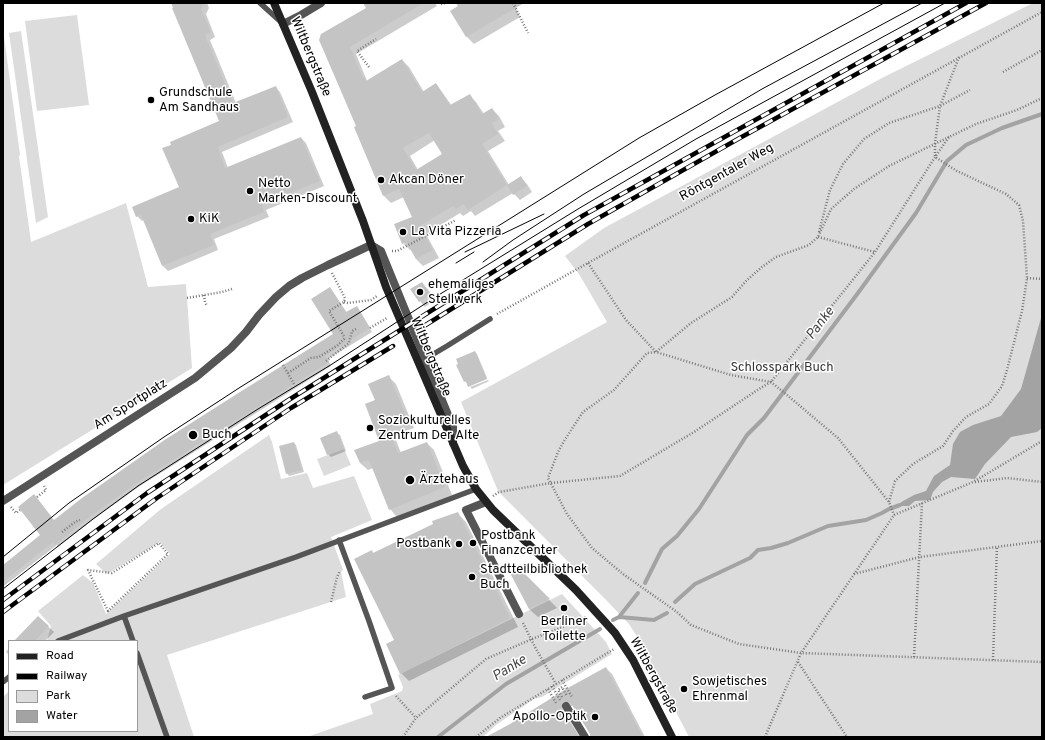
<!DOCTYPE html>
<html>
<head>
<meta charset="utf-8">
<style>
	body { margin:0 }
	#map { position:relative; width:1045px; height:740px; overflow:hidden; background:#fff; font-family:Overpass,sans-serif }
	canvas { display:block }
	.frame { position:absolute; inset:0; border:4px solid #000; pointer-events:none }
	.legend { position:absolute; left:8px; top:640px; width:130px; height:92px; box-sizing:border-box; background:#fff; border:1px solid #999; margin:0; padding:5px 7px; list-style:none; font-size:12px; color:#000 }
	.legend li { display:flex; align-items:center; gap:8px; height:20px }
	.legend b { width:20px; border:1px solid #999 }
</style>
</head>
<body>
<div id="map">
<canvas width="1045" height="740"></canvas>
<div class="frame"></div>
<ul class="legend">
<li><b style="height:5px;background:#222"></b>Road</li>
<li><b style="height:5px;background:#000"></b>Railway</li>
<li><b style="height:11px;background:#dcdcdc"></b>Park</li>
<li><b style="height:11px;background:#a3a3a3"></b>Water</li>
</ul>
</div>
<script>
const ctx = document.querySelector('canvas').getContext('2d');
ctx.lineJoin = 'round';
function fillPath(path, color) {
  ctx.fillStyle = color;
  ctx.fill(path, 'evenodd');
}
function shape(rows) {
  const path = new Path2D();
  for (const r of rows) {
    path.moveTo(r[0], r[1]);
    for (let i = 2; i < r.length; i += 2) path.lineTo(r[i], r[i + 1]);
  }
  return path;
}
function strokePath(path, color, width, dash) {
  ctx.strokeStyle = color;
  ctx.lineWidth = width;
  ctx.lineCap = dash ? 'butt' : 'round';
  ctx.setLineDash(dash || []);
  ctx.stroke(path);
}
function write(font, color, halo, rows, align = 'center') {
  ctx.font = font + ' Overpass,sans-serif';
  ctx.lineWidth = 3;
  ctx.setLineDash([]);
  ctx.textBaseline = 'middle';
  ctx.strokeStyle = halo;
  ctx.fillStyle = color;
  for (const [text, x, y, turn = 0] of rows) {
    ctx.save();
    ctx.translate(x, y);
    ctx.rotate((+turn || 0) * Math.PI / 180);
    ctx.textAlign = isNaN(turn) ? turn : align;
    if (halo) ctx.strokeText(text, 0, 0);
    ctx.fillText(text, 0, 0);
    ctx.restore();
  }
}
fillPath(shape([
	[1033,3,1042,3,1042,737,689,737,636,635,629,624,609,603,498,491,461,402,607,322,579,274,565,256,604,228,882,78],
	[77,15,89,105,37,111,25,21],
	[3,29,20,155,19,156,31,242,126,203,148,287,186,284,192,368,3,485],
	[21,31,48,217,36,223,9,33],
	[269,435,272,442,281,479,307,473,313,488,354,476,372,520,331,537,343,570,341,572,346,597,167,655,194,737,3,737,3,697,9,691,9,731,137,731,137,641,47,641,51,626,38,611,83,575,93,583,106,614,170,554,160,542,107,574,96,564,161,509],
	[344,449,351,465,324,476,317,459],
	[562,594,606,642,612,654,542,697,534,699,496,725,483,737,307,737,373,714,370,704,402,691,403,687,398,675]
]), '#dcdcdc');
fillPath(shape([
	[1042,306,1042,428,1037,432,1011,437,985,464,975,479,951,477,942,482,933,492,930,500,915,501,909,506,896,506,903,501,914,495,926,491,934,476,950,465,953,444,960,432,973,425,1001,416,1021,389,1041,318]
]), '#a3a3a3');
fillPath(shape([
	[172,3,207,3,209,8,206,14,215,37,210,40,236,103,275,87,280,92,293,122,222,152,228,168,301,138,306,143,324,186,266,210,269,217,214,239,218,250,168,271,163,266,144,220,142,221,137,216,180,188,220,122],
	[368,3,435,3,437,6,356,54,367,81,402,60,409,67,424,92,435,84,442,92,452,106,469,95,476,102,484,114,492,109,499,116,505,127,498,131,505,141,488,151,509,185,520,177,527,184,532,192,520,200,513,193,475,216,471,211,463,216,460,213,426,234,439,258,423,266,416,259,412,250,410,250,403,243,413,217,404,197,391,203,384,196,355,128,358,127,320,40,367,8],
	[435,140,444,154,418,170,410,156],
	[460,3,513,3,520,17,474,44,467,37,452,12,460,7],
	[421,283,427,288,435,300,425,307,420,301],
	[330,289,333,292,347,313,360,311,372,332,328,359,331,366,140,486,94,519,58,547,57,545,4,586,3,585,3,566,42,535,54,521,334,334],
	[475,352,477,354,487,378,469,386,465,381],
	[389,377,396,384,414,428,394,435,401,453,427,443,434,450,452,495,397,517,390,509,373,468,368,470,360,463,380,441,376,401],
	[488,380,489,381,472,389,470,387],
	[337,433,340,435,346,451,331,457,328,454],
	[294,443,296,445,304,472,289,476,287,473],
	[458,514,466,522,518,627,409,681,401,673,395,640,372,552,374,554],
	[517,567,557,608,538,617,529,609],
	[38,617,54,632,45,641,16,641],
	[9,648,9,655,6,652],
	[606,668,612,674,645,737,591,737,591,734,573,706,572,706,569,707,566,712,567,716,580,737,504,737]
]), '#0003');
strokePath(shape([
	[645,583,662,549,677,536,699,509,747,435,764,418,858,293,916,213,947,161,966,145,1002,128,1042,114],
	[675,602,695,584,750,558,758,550,771,548,788,543,828,526,866,520,882,513,889,509,900,505],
	[619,617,654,620,667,613],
	[613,620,619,617,638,593],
	[438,737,506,684,600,629]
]), '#a3a3a3', 4);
fillPath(shape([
	[171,3,204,3,201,9,211,32,205,35,233,103,276,86,288,117,218,147,225,168,301,137,320,181,262,205,264,212,210,234,214,245,162,266,141,215,136,217,132,207,179,187,162,148,171,145,170,142,219,121,172,8,173,8],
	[363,3,424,3,350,47,363,78,365,77,366,81,402,59,422,92,436,83,450,105,470,94,482,114,492,108,499,119,492,123,498,134,482,144,507,185,468,210,464,204,456,209,453,206,420,226,433,250,416,259,406,242,402,244,394,224,412,217,399,189,383,196,354,127,356,126,319,40,321,34,366,8],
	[429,133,442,154,416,170,403,148],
	[456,3,524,3,466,37,450,11,458,6],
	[521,176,527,186,513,195,507,185],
	[422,282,431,295,419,302,410,289],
	[330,287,346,312,357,306,370,328,325,356,329,362,137,483,91,516,55,545,53,542,3,582,3,565,40,535,18,507,34,494,54,520,82,498,166,439,240,392,333,334,311,299],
	[475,351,487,379,468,387,466,381,464,382,456,365,458,364,456,359],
	[389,375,408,421,388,428,398,453,427,442,445,487,389,510,369,460,360,463,354,450,379,441,365,404,375,400,368,384],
	[337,431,344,449,327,455,320,438],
	[294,442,302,470,286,474,279,446],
	[458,512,510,618,400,674,386,644,394,640,354,559,372,550,373,553,433,524,432,521],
	[517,566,550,599,529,609,510,573],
	[38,616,49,626,35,641,14,641],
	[606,667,643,737,590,737,590,734,571,703,566,701,563,701,561,703,561,709,579,737,486,737,510,724,566,689]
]), '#c4c4c4');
strokePath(shape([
	[513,3,528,33],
	[441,4,447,3],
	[369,67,357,51,376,39],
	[1003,72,1042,50],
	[949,137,889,166,854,189,831,209,818,237,809,245,776,257,762,267,747,280,732,297,691,323,656,352,647,353,614,390,583,412,564,441,558,452,548,478,567,514,592,548,623,574,677,612,691,625,739,644,801,653,1042,662],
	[935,156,935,143,940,106,959,57],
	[819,232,830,190,843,164,864,139,889,123,940,106,970,90],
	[818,237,875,252],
	[392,251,397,251,456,220],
	[588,263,626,320,656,352,731,375,771,382,787,395,838,438,889,502,894,515],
	[332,273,345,298,344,302,329,311,345,338],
	[1027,278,1042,279],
	[204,295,205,302,207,306],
	[187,298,222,292,232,289],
	[344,302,348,303,371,300,377,296],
	[497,314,588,263,1042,12],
	[370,328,387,318],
	[326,361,349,343,352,331,356,329],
	[283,365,294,384],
	[288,373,311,358,319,357,338,345,345,338],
	[975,482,1007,478,1042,482],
	[493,496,499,492,551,483,620,476,694,432,759,389,771,382,875,252,935,157,949,137,976,124,1017,110,1042,98],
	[37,497,46,490,44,486],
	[889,502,895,481,913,464,943,446,953,431,966,417,989,404,1002,386,1007,370,1022,311,1027,278,1023,221,1019,205,1006,194,957,171,935,157],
	[11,507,16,513,20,510],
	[62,532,75,522,80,520],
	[854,574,920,557,1042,541],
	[331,602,337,577,340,571],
	[108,611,88,570,112,573,159,543,168,554,108,611,109,611],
	[523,623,535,647,556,684],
	[914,657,922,503],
	[993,660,997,546],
	[798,662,847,737],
	[562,680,572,697],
	[552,686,560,700],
	[548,689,556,703],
	[396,696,416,718],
	[562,697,558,690,562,687,567,696],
	[403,737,416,718,486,659,532,639,583,619,586,616],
	[476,737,500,718,614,649],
	[765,737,801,653,894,515,973,482,1042,441]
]), '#777', 2.5, [1, 2]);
strokePath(shape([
	[260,3,281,22],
	[425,359,447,346,490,319],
	[339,540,369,621,392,688,365,697],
	[124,616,133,641],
	[58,641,124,616,296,557,476,489],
	[137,653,167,737],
	[3,682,9,677]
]), '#555', 5.5);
strokePath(shape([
	[283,24,301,15,321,3],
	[3,501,195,378,231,348,246,332,259,315,276,297,289,286,302,278,328,265,371,245,381,251,453,427,453,443],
	[486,502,466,510,519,614],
	[566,706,585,737]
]), '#555', 8);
strokePath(shape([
	[274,3,312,92,363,221,386,287,463,466,476,489,493,510,576,590,615,633,633,660,672,737]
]), '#222', 8);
strokePath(shape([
	[465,252,544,214],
	[483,262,513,240,584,194,762,89,922,3],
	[456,263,474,252],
	[3,557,69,503,164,437,239,388,639,138,715,95,884,3],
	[3,589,93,519,138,486,258,409,329,366,437,296,578,209,696,139,945,3]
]), '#000', 1);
const rail = shape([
	[424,326,588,224,738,139,986,3],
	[3,600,147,493,287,401,584,215,966,3],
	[3,612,157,498,291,408,393,346]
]);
strokePath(rail, '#000', 4.5);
strokePath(rail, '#fff', 3, [9]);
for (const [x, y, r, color] of [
	[151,100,4,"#000"],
	[381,180,4,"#000"],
	[250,191,4,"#000"],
	[191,219,4,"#000"],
	[403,232,4,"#000"],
	[420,292,4,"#000"],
	[370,428,4,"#000"],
	[193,435,5,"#000"],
	[410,480,5,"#000"],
	[473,543,4,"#000"],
	[459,544,4,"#000"],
	[472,577,4,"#000"],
	[564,608,4,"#000"],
	[684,689,4,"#000"],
	[595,717,4,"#000"]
]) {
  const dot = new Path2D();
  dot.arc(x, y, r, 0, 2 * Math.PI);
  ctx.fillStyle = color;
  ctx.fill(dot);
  strokePath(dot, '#fff', 1.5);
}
write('13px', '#000', '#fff', [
	["Wiltbergstraße",310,57,67],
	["Röntgentaler Weg",727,173,-29],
	["Wiltbergstraße",430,357,67],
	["Am Sportplatz",131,405,-32],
	["Wiltbergstraße",653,676,61]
]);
write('13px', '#000', '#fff', [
	["Grundschule",159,93],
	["Am Sandhaus",159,108],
	["Akcan Döner",389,180],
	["Netto",258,184],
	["Marken-Discount",258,199],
	["KiK",199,219],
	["La Vita Pizzeria",411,232],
	["ehemaliges",428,285],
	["Stellwerk",428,300],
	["Soziokulturelles",378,421],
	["Zentrum Der Alte",378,436],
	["Buch",202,435],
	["Ärztehaus",419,480],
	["Postbank",481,536],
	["Finanzcenter",481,551],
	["Postbank",451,544,"right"],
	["Stadtteilbibliothek",480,570],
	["Buch",480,585],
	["Berliner",564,622,"center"],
	["Toilette",564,637,"center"],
	["Sowjetisches",692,682],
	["Ehrenmal",692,697],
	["Apollo-Optik",587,717,"right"]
], 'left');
write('13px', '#333', '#fff', [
	["Schlosspark Buch",782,368]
]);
write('italic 14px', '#444', '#fff', [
	["Panke",821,324,-53],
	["Panke",510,669,-32]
]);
</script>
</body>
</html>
